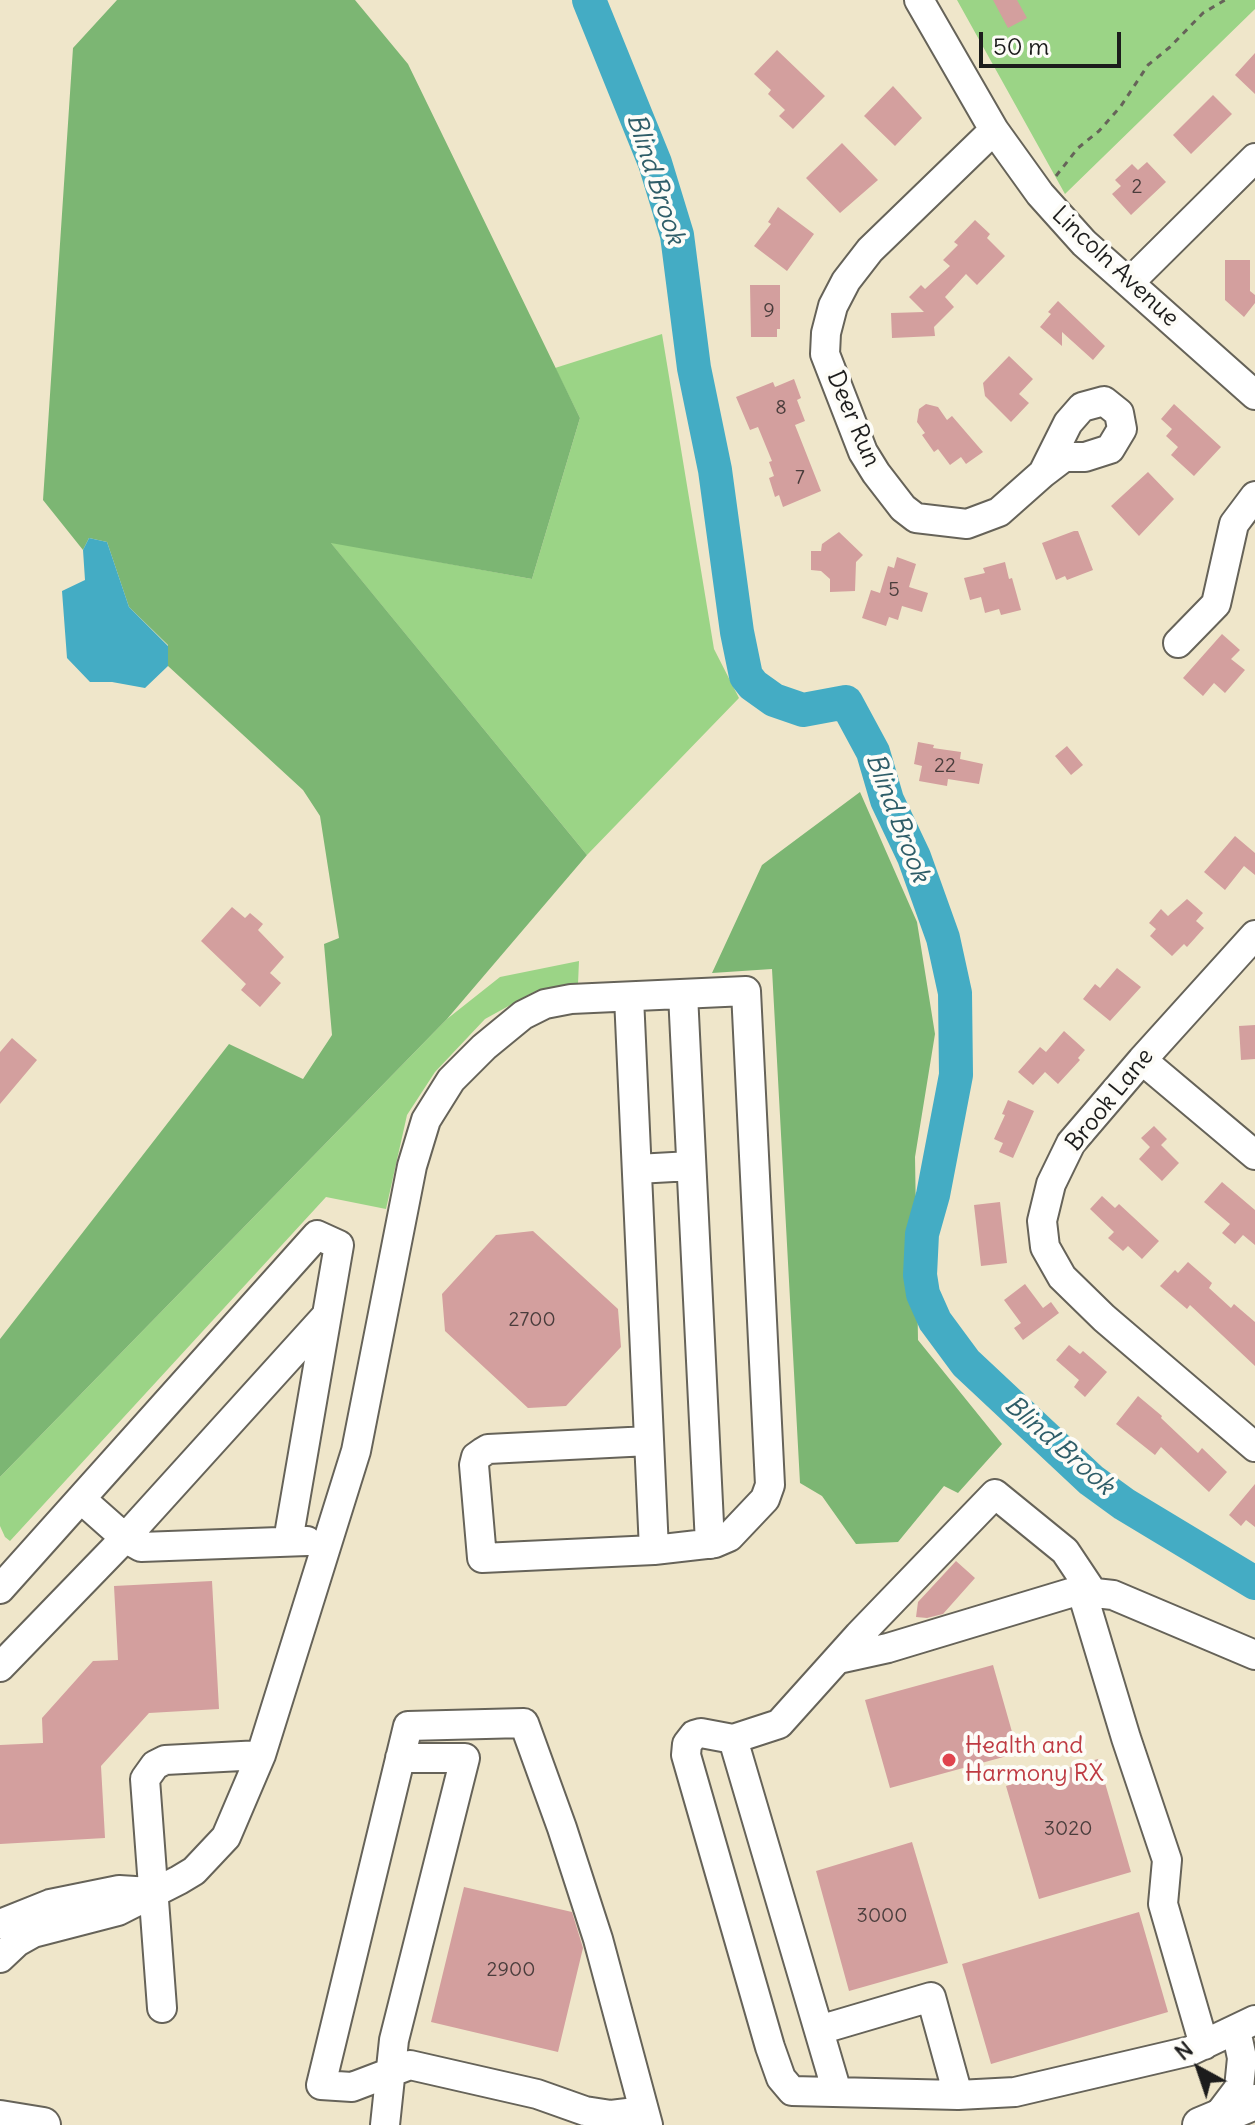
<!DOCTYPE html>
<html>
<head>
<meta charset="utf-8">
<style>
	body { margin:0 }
	#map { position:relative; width:1255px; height:2125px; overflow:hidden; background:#efe6ca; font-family:Delius,sans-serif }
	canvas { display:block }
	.north { position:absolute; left:1159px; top:2029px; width:80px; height:80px; -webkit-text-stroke:6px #fdfcf7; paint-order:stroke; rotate:320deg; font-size:22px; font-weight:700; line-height:32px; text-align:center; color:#1c1c1c }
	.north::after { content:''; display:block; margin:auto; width:28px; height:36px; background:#1c1c1c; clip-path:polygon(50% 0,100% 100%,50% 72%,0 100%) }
	.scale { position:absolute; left:979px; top:32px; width:142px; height:36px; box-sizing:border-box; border:4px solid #1c1c1c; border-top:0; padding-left:10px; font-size:24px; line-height:28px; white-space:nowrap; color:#1c1c1c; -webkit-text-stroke:6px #fdfcf7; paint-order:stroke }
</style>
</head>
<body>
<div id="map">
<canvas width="1255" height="2125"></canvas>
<div class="north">N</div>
<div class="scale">50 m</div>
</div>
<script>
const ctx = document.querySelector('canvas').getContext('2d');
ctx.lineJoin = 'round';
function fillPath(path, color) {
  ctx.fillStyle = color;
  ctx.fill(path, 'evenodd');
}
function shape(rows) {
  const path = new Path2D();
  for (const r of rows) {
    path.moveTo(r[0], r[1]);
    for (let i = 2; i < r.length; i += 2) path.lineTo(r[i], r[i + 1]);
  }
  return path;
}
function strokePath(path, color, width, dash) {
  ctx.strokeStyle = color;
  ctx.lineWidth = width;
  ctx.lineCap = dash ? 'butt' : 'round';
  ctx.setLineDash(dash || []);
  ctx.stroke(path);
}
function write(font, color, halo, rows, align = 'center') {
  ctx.font = font + ' Delius,sans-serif';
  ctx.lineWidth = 8;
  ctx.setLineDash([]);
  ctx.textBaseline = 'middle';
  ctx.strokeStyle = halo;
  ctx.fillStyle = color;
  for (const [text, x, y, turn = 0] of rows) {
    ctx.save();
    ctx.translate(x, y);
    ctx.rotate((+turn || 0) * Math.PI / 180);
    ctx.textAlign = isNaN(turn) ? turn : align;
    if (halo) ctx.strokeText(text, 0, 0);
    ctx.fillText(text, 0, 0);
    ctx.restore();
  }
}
fillPath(shape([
	[957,0,1255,0,1255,9,1065,194],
	[662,334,714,649,739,698,587,855,330,542,532,579,580,418,555,368],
	[579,961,578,984,534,992,485,1019,435,1072,407,1115,386,1209,326,1197,10,1541,5,1537,0,1526,0,1477,447,1019,500,977]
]), '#9bd486');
fillPath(shape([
	[117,0,355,0,408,64,580,418,532,579,331,543,587,855,447,1019,0,1477,0,1339,229,1044,303,1079,332,1035,324,944,339,938,320,816,303,790,168,666,168,645,129,607,107,542,89,538,83,550,43,500,73,48],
	[860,792,917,922,935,1034,915,1157,918,1340,1002,1444,958,1493,944,1486,898,1542,856,1544,822,1496,800,1483,772,969,712,973,762,865]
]), '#7cb673');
fillPath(shape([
	[89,538,107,542,129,607,168,646,168,666,145,688,112,682,90,682,67,658,62,591,85,580,83,550]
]), '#44acc4');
strokePath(shape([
	[589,0,655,163,677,235,694,368,715,470,737,632,746,676,753,685,774,700,803,710,846,702,873,752,887,800,914,857,943,938,955,993,956,1075,933,1195,922,1234,920,1275,923,1294,935,1321,966,1363,1091,1480,1124,1504,1255,1583]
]), '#44acc4', 34);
fillPath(shape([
	[993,0,1017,0,1027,18,1008,28],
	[777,50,825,96,793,129,779,116,785,110,768,94,771,90,754,74],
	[1255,53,1255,94,1235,75],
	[893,86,922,118,895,146,864,116],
	[1213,95,1232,114,1191,154,1173,135],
	[842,143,878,180,840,213,806,178],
	[1147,162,1166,182,1131,215,1112,194,1121,186,1115,180,1132,164,1138,170],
	[778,207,814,234,787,271,754,246,771,224,768,222],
	[975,220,990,234,987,238,1005,256,977,285,966,274,945,297,954,307,934,327,935,336,892,338,891,313,924,312,909,297,921,285,925,289,950,266,943,260,958,245,954,242],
	[1225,260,1250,260,1250,291,1255,295,1255,303,1244,317,1225,300],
	[750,285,780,285,780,329,777,329,777,337,751,337],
	[1058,301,1105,346,1093,360,1062,332,1062,346,1040,327,1051,314,1048,312],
	[1009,356,1033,379,1019,394,1029,403,1011,422,985,396,983,383],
	[794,379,801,398,797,400,805,421,795,425,821,491,783,507,779,495,775,497,769,478,774,476,769,462,772,461,758,427,750,430,736,397,773,382,775,387],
	[926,404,938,407,947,420,952,416,983,452,966,464,961,457,950,465,938,449,934,452,922,435,925,433,917,422,919,409],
	[1174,404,1221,447,1194,476,1171,455,1178,447,1166,436,1172,429,1161,419],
	[1148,472,1174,499,1139,536,1111,506],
	[1074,531,1078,531,1093,570,1067,580,1065,576,1056,580,1042,543],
	[839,532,863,555,856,562,855,591,830,592,830,579,821,571,811,570,811,551,821,551,822,544],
	[897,557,916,564,909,587,928,593,922,612,902,606,898,620,889,617,886,626,862,618,871,590,880,593,888,566,894,568],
	[1005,562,1009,579,1012,578,1021,610,1001,615,999,609,985,613,981,597,970,600,964,578,985,573,983,568],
	[1222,634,1240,650,1231,659,1245,670,1225,693,1214,683,1203,696,1183,678],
	[918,742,934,745,933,748,961,752,960,759,983,764,979,784,948,779,947,786,919,781,922,766,914,764],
	[1067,746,1083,765,1071,775,1055,756],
	[1235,836,1255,853,1255,875,1244,866,1225,890,1204,872],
	[1187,899,1203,913,1196,921,1204,928,1187,947,1184,944,1172,956,1150,936,1156,929,1149,923,1161,909,1168,916],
	[232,907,245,918,250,913,263,924,258,930,284,957,270,973,281,983,260,1007,241,990,246,984,201,941],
	[1117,968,1141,987,1110,1021,1083,999,1095,984,1100,988],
	[1255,1025,1255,1059,1241,1060,1239,1026],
	[1064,1031,1085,1050,1078,1058,1080,1060,1058,1084,1045,1072,1033,1085,1018,1072,1040,1047,1046,1052],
	[12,1038,37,1060,0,1104,0,1052],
	[1008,1100,1034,1111,1013,1158,999,1152,1003,1143,994,1139,1005,1115,1002,1114],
	[1154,1126,1167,1139,1161,1145,1179,1163,1162,1181,1139,1159,1150,1147,1141,1138],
	[1222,1182,1255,1210,1255,1245,1243,1235,1235,1244,1222,1233,1230,1224,1204,1202],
	[1102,1196,1115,1208,1119,1204,1159,1241,1142,1259,1128,1246,1123,1251,1108,1238,1114,1232,1090,1209],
	[1000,1202,1007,1263,981,1266,974,1205],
	[533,1231,618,1309,621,1347,566,1406,528,1408,445,1331,442,1294,496,1235],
	[1188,1262,1212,1283,1209,1288,1231,1308,1234,1304,1255,1322,1255,1366,1190,1305,1187,1309,1160,1286,1175,1270,1178,1273],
	[1025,1284,1043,1308,1051,1302,1059,1313,1023,1340,1014,1328,1021,1323,1004,1300],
	[1069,1345,1080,1354,1083,1351,1107,1372,1085,1397,1074,1387,1079,1380,1056,1360],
	[1138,1396,1162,1416,1161,1418,1198,1453,1202,1448,1227,1472,1209,1492,1161,1447,1155,1455,1116,1424],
	[1255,1484,1255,1527,1246,1520,1241,1526,1229,1515],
	[956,1561,975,1578,943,1614,927,1618,916,1617,918,1602],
	[212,1581,219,1709,149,1713,101,1766,105,1838,0,1844,0,1745,43,1743,42,1718,93,1661,118,1660,114,1586],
	[993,1665,1018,1753,890,1788,865,1700],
	[1098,1759,1131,1872,1039,1899,1006,1786],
	[912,1842,948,1963,849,1991,816,1871],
	[464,1887,572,1912,583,1948,558,2052,431,2022],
	[1139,1912,1168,2012,991,2064,962,1964]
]), '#d39f9e');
const minor = shape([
	[919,0,994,130,1040,194,1084,243,1255,395],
	[994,130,870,250,846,281,833,306,826,333,825,354,863,452,876,473,903,508,916,518,967,524,999,512,1043,473,1068,423,1082,407,1104,401,1119,413,1122,429,1110,449,1085,457,1064,457,1043,473],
	[1129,283,1255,158],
	[1178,643,1216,604,1234,524,1255,496],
	[1255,935,1142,1060,1071,1143,1051,1184,1042,1221,1045,1247,1062,1277,1104,1318,1255,1447],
	[683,994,710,1544],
	[629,997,654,1550],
	[1142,1060,1255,1155],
	[637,1169,691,1166],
	[81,1499,125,1538,141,1547,307,1541],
	[0,1589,317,1235,339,1245,288,1541],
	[1082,1592,1126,1738,1167,1860,1163,1904,1204,2045],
	[838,1659,888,1648,1077,1591,1113,1595,1255,1655],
	[0,1667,125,1538,327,1315],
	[733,1739,701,1733,694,1735,687,1744,686,1755,770,2047,781,2078,792,2091,958,2095,1015,2092,1190,2051,1255,2020],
	[0,1924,50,1904,119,1890,151,1892],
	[0,1958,17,1942,33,1933,118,1911,179,1880,194,1871,226,1837,261,1755,356,1451,412,1166,426,1120,451,1080,484,1047,523,1015,545,1004,571,999,746,991,770,1485,765,1499,729,1537,715,1543,654,1550,482,1558,474,1465,476,1457,483,1452,488,1449,649,1441],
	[162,2008,145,1779,155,1765,165,1760,261,1755],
	[819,2030,931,1997,958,2095],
	[837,2092,733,1739,779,1724,859,1635,995,1494,1065,1551,1093,1593],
	[644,2111,611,2115,585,2111,537,2094,410,2065,352,2087,321,2085,408,1726,524,1723,562,1828,598,1939,648,2125],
	[1217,2117,1239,2088,1242,2058,1236,2030],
	[385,2125,394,2040,465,1758,400,1758]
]);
const major = shape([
	[0,2118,43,2125],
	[1200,2125,1255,2102]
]);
strokePath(minor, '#666359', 32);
strokePath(major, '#666359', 38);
strokePath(shape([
	[1056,176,1078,148,1099,131,1121,106,1148,65,1170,47,1203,13,1225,0]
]), '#666359', 3, [6, 6]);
strokePath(minor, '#fff', 28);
strokePath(major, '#fff', 34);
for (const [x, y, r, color] of [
	[949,1760,8,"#e0444e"]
]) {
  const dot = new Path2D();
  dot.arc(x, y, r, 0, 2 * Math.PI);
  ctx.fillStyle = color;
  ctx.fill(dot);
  strokePath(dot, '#fdfcf7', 3);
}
write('20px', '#4a3d3c', null, [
	["2",1137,187],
	["9",769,311],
	["8",781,408],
	["7",800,478],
	["5",894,590],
	["22",945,766],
	["2700",532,1320],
	["3020",1068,1829],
	["3000",882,1916],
	["2900",511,1970]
]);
write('24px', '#1c1c1c', '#fdfcf7', [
	["Lincoln Avenue",1115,267,43],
	["Deer Run",853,419,67],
	["Brook Lane",1110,1100,-51]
]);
write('24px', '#be3a42', '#fdfcf7', [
	["Health and",965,1746],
	["Harmony RX",965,1774]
], 'left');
write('italic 26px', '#2e5d68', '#fdfcf7', [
	["Blind Brook",655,179,72],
	["Blind Brook",897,818,69],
	["Blind Brook",1059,1446,41]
]);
</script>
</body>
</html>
